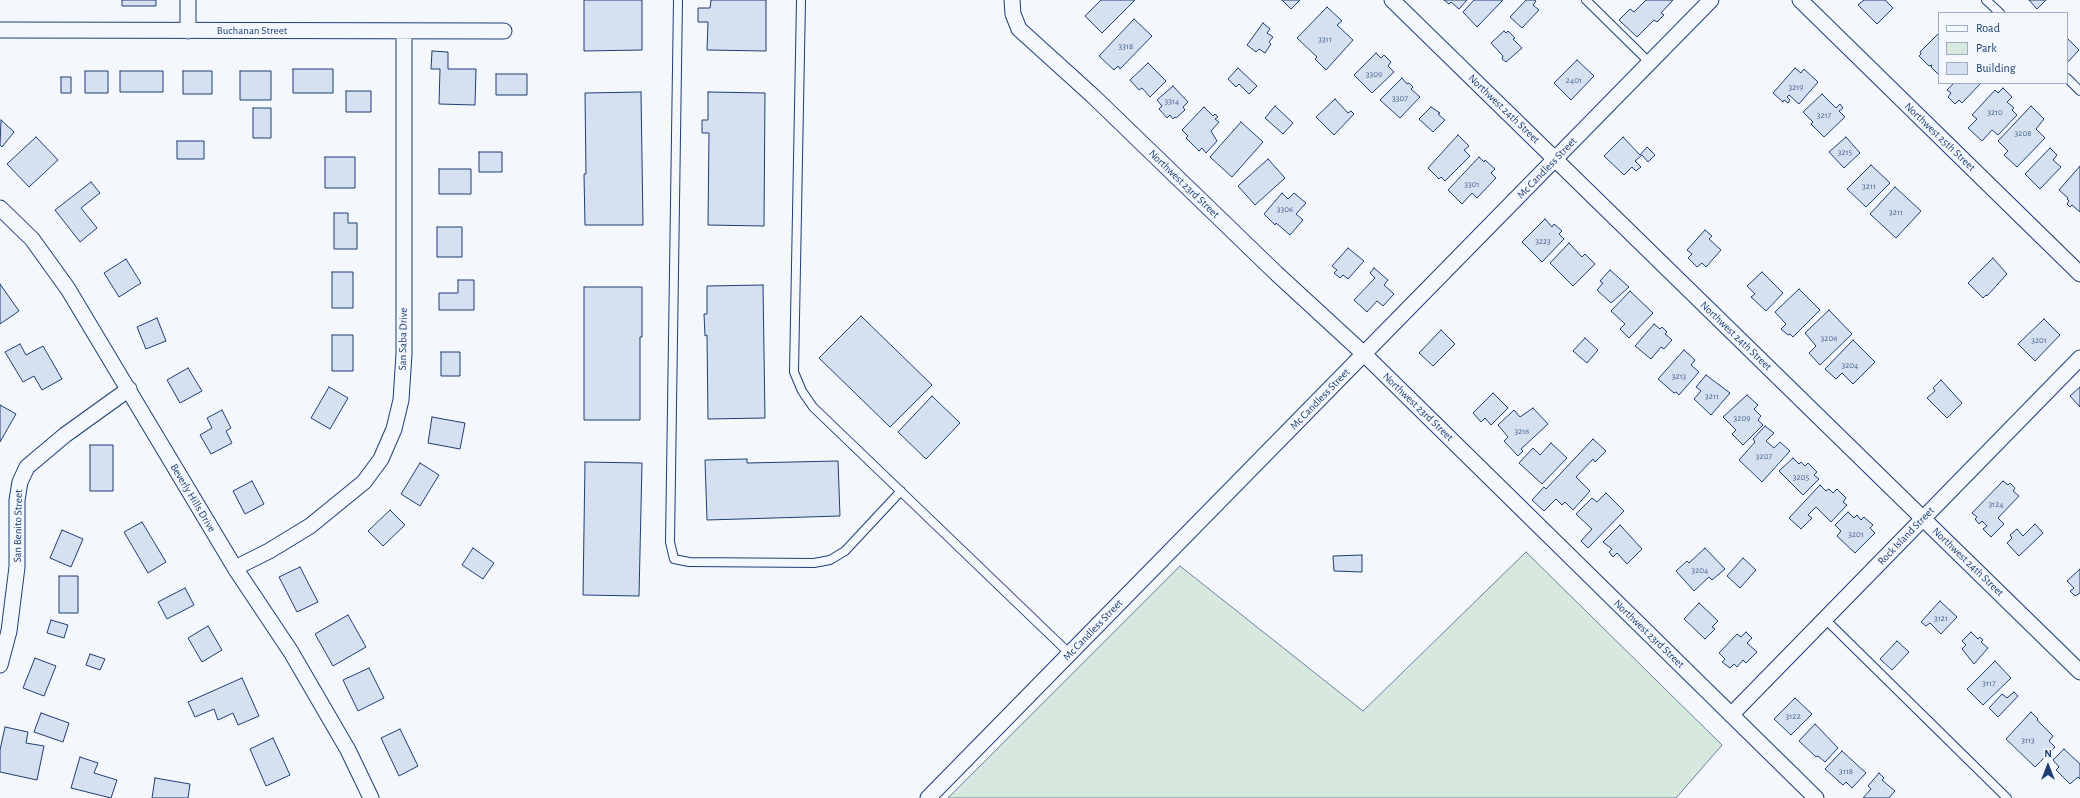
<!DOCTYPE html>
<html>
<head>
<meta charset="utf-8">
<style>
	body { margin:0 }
	#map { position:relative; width:2080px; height:798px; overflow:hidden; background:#f4f7fb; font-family:"Alegreya Sans",sans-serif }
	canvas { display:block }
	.legend { position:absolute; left:1938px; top:12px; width:130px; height:72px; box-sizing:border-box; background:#f4f7fb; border:1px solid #9eadc5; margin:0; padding:5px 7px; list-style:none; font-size:12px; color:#1d3f73 }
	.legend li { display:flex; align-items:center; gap:8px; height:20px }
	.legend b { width:20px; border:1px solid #9eadc5 }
	.north { position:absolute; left:2028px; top:746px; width:40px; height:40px; -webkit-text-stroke:3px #f4f7fb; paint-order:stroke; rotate:0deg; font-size:11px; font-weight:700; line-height:16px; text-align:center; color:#1d3f73 }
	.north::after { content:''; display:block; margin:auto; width:14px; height:18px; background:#1d3f73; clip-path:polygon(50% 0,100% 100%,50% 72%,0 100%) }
</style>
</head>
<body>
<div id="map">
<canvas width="2080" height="798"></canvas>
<ul class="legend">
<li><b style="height:5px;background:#f4f7fb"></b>Road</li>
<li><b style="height:11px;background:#d7e8df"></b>Park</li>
<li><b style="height:11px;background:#d5e0f0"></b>Building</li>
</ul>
<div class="north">N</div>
</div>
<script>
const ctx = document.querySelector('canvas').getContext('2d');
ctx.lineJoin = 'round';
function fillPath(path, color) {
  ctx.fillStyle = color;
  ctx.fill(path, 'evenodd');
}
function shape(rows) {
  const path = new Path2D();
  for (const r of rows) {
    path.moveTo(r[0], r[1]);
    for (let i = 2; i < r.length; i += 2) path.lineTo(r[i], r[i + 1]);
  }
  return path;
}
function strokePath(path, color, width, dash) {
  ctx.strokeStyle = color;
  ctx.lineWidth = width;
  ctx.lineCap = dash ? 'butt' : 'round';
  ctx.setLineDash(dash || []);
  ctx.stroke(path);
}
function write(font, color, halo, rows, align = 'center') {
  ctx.font = font + ' "Alegreya Sans",sans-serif';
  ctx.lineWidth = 3;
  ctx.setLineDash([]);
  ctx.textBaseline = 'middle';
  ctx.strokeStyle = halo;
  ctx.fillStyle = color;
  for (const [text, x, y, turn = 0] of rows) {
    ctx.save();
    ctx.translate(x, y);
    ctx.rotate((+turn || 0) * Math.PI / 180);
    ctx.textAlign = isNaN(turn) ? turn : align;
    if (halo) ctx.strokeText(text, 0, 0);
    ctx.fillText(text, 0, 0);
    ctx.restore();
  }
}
const green = shape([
	[1526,552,1722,745,1676,798,948,798,1180,566,1363,711,1526,552]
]);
fillPath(green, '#d7e8df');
strokePath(green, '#687fa3', 1);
const building = shape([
	[122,0,156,0,156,6,122,6,122,0],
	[584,0,642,0,642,50,584,51,584,0],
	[711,0,766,0,766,51,707,50,708,22,698,22,698,8,710,8,711,0],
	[1101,0,1135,0,1102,33,1085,16,1101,0],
	[1282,0,1300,0,1291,9,1282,0],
	[1444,0,1467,0,1459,9,1451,2,1449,4,1444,0],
	[1474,0,1503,0,1477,27,1463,12,1474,0],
	[1526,0,1534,0,1536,1,1533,5,1539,10,1522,28,1510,17,1526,0],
	[1646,0,1673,0,1661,13,1664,15,1657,22,1654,20,1637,37,1619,20,1630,9,1634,12,1646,0],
	[1864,0,1885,0,1893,8,1877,24,1858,5,1864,0],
	[2029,0,2046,0,2037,9,2029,0],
	[1327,7,1342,21,1337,25,1353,40,1326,70,1315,59,1317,57,1297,38,1327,7],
	[1134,19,1152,36,1120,69,1118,66,1114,70,1099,56,1134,19],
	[1263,23,1270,29,1267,33,1273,37,1269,42,1271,44,1265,53,1259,49,1256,52,1247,45,1263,23],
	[1504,31,1506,33,1508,31,1515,38,1513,39,1522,48,1506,62,1502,59,1503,56,1491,43,1504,31],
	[1939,33,1939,75,1931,67,1932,65,1929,66,1919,56,1921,54,1920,52,1939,33],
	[2067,38,2079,50,2067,63,2067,38],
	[432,51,448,52,448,69,476,69,475,105,439,104,440,69,431,69,432,51],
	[1376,53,1381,58,1384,55,1391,62,1388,66,1394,72,1372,93,1354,75,1376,53],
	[1577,60,1594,76,1571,100,1554,83,1577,60],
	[1148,63,1166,81,1150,97,1142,88,1139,90,1130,80,1148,63],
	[1238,68,1257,86,1249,94,1239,84,1236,87,1228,79,1238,68],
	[1795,68,1801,73,1804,69,1818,82,1799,104,1789,95,1787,97,1790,100,1788,103,1784,100,1783,102,1773,93,1795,68],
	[293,69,333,69,333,93,293,93,293,69],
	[85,71,108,71,108,93,85,93,85,71],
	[120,71,163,71,163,92,120,92,120,71],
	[183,71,212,71,212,94,183,94,183,71],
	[240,71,271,71,271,100,240,100,240,71],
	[496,74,527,74,527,95,496,95,496,74],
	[61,77,71,77,71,93,61,93,61,77],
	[1402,78,1407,84,1409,83,1413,87,1411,89,1420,97,1400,118,1380,100,1402,78],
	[1954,83,1981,83,1962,103,1959,100,1955,104,1948,97,1951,93,1947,90,1954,83],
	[1173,86,1188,102,1183,107,1185,110,1176,118,1175,117,1173,119,1170,115,1167,118,1159,109,1162,106,1157,100,1173,86],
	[2003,88,2012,97,2007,102,2014,108,2012,110,2017,115,1998,135,1992,130,1982,141,1968,128,1977,119,1972,115,1995,90,1998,93,2003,88],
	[346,91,371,91,371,112,346,112,346,91],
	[641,92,643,225,585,225,584,174,586,174,585,93,641,92],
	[708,92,765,93,764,226,708,225,709,133,702,133,702,120,708,120,708,92],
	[1822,94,1836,108,1840,104,1843,108,1839,111,1845,117,1824,137,1811,124,1813,122,1803,112,1822,94],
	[1335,99,1348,113,1351,111,1354,114,1334,135,1316,117,1335,99],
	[1275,106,1293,123,1283,134,1265,118,1275,106],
	[2031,106,2044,119,2036,129,2045,138,2017,167,2004,155,2008,151,1998,141,2031,106],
	[1204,107,1213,116,1215,114,1218,117,1215,119,1219,122,1211,131,1217,141,1206,153,1202,148,1199,151,1186,138,1188,136,1182,130,1204,107],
	[1431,107,1440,113,1438,114,1445,120,1433,132,1419,119,1431,107],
	[253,108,271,108,271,138,253,138,253,108],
	[1,120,14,132,2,147,0,145,1,120],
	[1241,122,1263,142,1232,177,1210,157,1241,122],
	[1458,135,1469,146,1464,150,1470,156,1445,181,1441,177,1439,179,1428,168,1458,135],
	[36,137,58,160,29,187,7,164,36,137],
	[1623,137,1640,155,1647,147,1655,155,1648,162,1642,155,1635,161,1641,167,1636,171,1632,167,1624,175,1604,156,1623,137],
	[1846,137,1860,153,1844,168,1829,152,1846,137],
	[177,141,204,141,204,159,177,159,177,141],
	[2050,148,2057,155,2053,160,2061,167,2040,189,2025,174,2050,148],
	[479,152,502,152,502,172,479,172,479,152],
	[325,157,355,157,355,188,325,188,325,157],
	[1479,157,1484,162,1485,160,1495,169,1491,173,1496,178,1477,198,1472,193,1462,204,1448,190,1479,157],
	[1268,159,1285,178,1255,205,1238,186,1268,159],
	[1871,165,1890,183,1866,207,1847,189,1871,165],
	[2080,166,2080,212,2072,205,2070,207,2067,204,2069,201,2067,199,2068,198,2059,190,2080,166],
	[439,169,471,169,471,194,439,194,439,169],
	[91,182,100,193,81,208,97,228,80,242,55,210,91,182],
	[1895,187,1921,211,1896,238,1870,214,1895,187],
	[1282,193,1288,199,1294,193,1306,203,1296,214,1303,220,1290,235,1276,223,1275,225,1264,214,1282,193],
	[334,213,348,213,348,223,357,223,357,249,334,249,334,213],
	[1545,219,1552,227,1554,224,1562,231,1559,234,1564,239,1542,262,1522,242,1545,219],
	[437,227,462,227,462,257,437,257,437,227],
	[1705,230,1712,236,1709,239,1721,250,1706,267,1702,263,1697,267,1688,258,1692,254,1687,250,1705,230],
	[1569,243,1582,257,1585,254,1595,264,1573,286,1550,263,1569,243],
	[1348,248,1364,261,1348,279,1343,275,1340,278,1334,273,1337,270,1332,266,1348,248],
	[1993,258,2007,274,1987,296,1986,295,1983,298,1968,283,1993,258],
	[126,259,141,283,119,297,104,273,126,259],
	[1374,268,1388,280,1384,285,1394,294,1383,306,1377,301,1367,312,1354,300,1375,278,1370,273,1374,268],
	[1610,270,1629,287,1611,303,1597,290,1603,283,1600,281,1610,270],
	[332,272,353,272,353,308,332,308,332,272],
	[1762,272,1783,293,1766,311,1751,297,1755,294,1747,286,1762,272],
	[458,280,474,280,474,310,439,310,439,293,458,293,458,280],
	[0,284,19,311,0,324,0,284],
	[763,285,765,418,708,419,707,335,705,336,704,314,707,314,707,286,763,285],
	[584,287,642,287,642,337,640,337,640,420,584,420,584,287],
	[1799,289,1820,310,1793,337,1790,334,1788,335,1781,329,1786,324,1775,312,1799,289],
	[1630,291,1653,313,1629,338,1620,329,1625,324,1611,311,1630,291],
	[1829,310,1852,334,1820,365,1809,353,1816,346,1805,333,1829,310],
	[861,316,932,385,890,427,819,358,861,316],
	[157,318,166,341,146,349,137,327,157,318],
	[2044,319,2060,335,2035,361,2018,344,2044,319],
	[1654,324,1660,329,1662,327,1667,332,1665,334,1672,340,1664,349,1661,347,1651,359,1635,346,1654,324],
	[1441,330,1455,344,1433,366,1419,353,1441,330],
	[332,335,353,335,353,371,332,371,332,335],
	[1585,338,1598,350,1587,363,1573,351,1585,338],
	[1853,340,1875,362,1853,384,1842,373,1836,379,1825,369,1853,340],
	[20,344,26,355,43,346,62,379,42,390,34,376,23,382,5,352,20,344],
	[1684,350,1695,360,1691,365,1699,372,1679,395,1676,392,1674,393,1658,379,1684,350],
	[441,352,460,352,460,376,441,376,441,352],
	[188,368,202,391,180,403,167,380,188,368],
	[1706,375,1730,393,1711,415,1694,399,1701,391,1696,387,1706,375],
	[1941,380,1962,403,1947,418,1927,398,1935,391,1933,388,1941,380],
	[329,387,348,398,330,429,311,418,329,387],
	[2080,387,2080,407,2070,396,2080,387],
	[1493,393,1508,408,1491,425,1485,418,1481,422,1473,413,1493,393],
	[1747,395,1758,405,1754,409,1761,416,1758,420,1763,425,1743,445,1732,434,1736,430,1723,417,1747,395],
	[932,396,960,423,926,459,898,432,932,396],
	[0,405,16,414,0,442,0,405],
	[1533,408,1548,424,1521,449,1523,451,1518,456,1504,441,1508,437,1498,425,1514,410,1520,417,1533,408],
	[222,410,231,428,226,431,232,443,211,454,200,435,212,428,207,418,222,410],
	[432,417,465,423,460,449,428,443,432,417],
	[1765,426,1774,433,1766,441,1774,448,1780,442,1790,451,1762,482,1739,460,1755,442,1753,439,1765,426],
	[1593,439,1606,451,1595,462,1593,459,1576,477,1590,491,1573,510,1565,502,1562,505,1556,499,1544,511,1532,500,1544,487,1546,489,1593,439],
	[1551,443,1567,458,1542,484,1519,463,1533,448,1540,455,1551,443],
	[90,445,113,445,113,491,90,491,90,445],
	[1793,458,1799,464,1801,462,1805,466,1808,463,1817,472,1814,475,1819,479,1803,495,1779,471,1793,458],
	[747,459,747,463,838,461,840,516,707,520,705,460,747,459],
	[585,462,642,463,639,596,583,595,585,462],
	[420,463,439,475,420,506,401,494,420,463],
	[252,481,264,504,245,514,233,491,252,481],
	[2003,481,2008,485,2010,483,2015,488,2013,491,2019,496,1998,518,2004,524,1991,537,1983,529,1987,526,1982,521,1979,524,1975,519,1977,517,1972,513,2003,481],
	[1820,485,1826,491,1829,489,1833,493,1837,489,1846,498,1843,502,1847,505,1831,522,1816,507,1808,515,1812,518,1801,529,1789,518,1820,485],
	[1606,493,1624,511,1588,548,1581,541,1592,529,1576,514,1592,498,1597,502,1606,493],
	[390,510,405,525,383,546,368,531,390,510],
	[1848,512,1854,518,1857,515,1861,520,1864,517,1873,525,1870,528,1875,533,1855,553,1837,536,1841,531,1835,525,1848,512],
	[142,522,166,562,148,573,124,532,142,522],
	[2035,524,2043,533,2019,556,2007,543,2012,538,2010,535,2017,529,2023,536,2035,524],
	[1620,525,1642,549,1627,564,1617,553,1613,557,1609,552,1612,549,1603,542,1620,525],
	[62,530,83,539,71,567,50,558,62,530],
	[473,548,494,563,483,579,462,565,473,548],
	[1705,548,1725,569,1712,580,1709,577,1694,591,1676,571,1687,561,1689,563,1705,548],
	[1362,555,1362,572,1334,571,1333,556,1362,555],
	[1743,558,1756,570,1740,588,1727,576,1743,558],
	[300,567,318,602,297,612,279,577,300,567],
	[2080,569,2080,593,2075,596,2070,591,2074,588,2067,581,2080,569],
	[59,576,78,576,78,613,59,613,59,576],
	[185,588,194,605,167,619,158,602,185,588],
	[1940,601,1957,617,1941,634,1930,623,1926,626,1921,622,1940,601],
	[1699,603,1718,621,1712,627,1715,629,1705,639,1684,619,1699,603],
	[348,615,366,647,333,666,315,634,348,615],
	[51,620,68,625,64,638,47,633,51,620],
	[208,626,222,650,202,662,188,638,208,626],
	[1746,632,1752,638,1747,643,1757,652,1746,663,1743,660,1737,667,1734,664,1730,668,1722,662,1725,659,1719,653,1737,634,1741,637,1746,632],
	[1971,632,1978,639,1980,637,1983,640,1981,642,1988,648,1974,664,1962,649,1966,645,1962,641,1971,632],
	[1897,641,1909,652,1892,670,1880,659,1897,641],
	[90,654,105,659,100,670,86,665,90,654],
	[35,658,56,666,44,696,23,688,35,658],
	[1995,661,2011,678,1983,705,1967,689,1995,661],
	[369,668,384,698,358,711,343,680,369,668],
	[242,678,259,716,238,725,233,713,218,720,214,709,195,717,188,702,242,678],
	[2014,692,2018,696,1998,717,1989,708,2002,694,2007,698,2014,692],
	[1795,698,1812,714,1791,735,1774,719,1795,698],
	[2031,712,2038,719,2037,720,2053,736,2049,741,2055,747,2035,767,2006,739,2031,712],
	[41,713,69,723,63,742,34,732,41,713],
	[1815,724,1838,748,1825,762,1818,756,1816,757,1799,741,1815,724],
	[5,727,28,732,26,743,44,746,37,780,0,772,0,750,5,727],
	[400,729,418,766,399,776,381,738,400,729],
	[273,738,290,775,266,786,250,749,273,738],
	[2064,749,2080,764,2080,779,2078,777,2070,784,2056,770,2059,767,2053,760,2064,749],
	[1842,751,1866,773,1852,788,1846,782,1843,785,1825,769,1842,751],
	[80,757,98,763,94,773,117,780,111,798,71,788,80,757],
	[1879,773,1884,778,1882,780,1895,791,1889,798,1863,798,1871,789,1868,786,1879,773],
	[155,778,190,784,188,798,152,798,155,778]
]);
fillPath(building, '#d5e0f0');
strokePath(building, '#1d3f73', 1);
const lane = shape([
	[678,0,670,542,674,559,689,562,814,563,830,560,845,551,901,491],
	[801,0,794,372,802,391,813,407,1070,654],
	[1586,0,1650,63],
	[1986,0,2000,13],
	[2067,78,2080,91],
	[1825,619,2007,798]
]);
const street = shape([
	[1012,0,1013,14,1019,29,1093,96,1276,273,1364,354,1816,798],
	[1392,0,2080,672],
	[1800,0,2080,274],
	[0,30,504,31],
	[188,31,188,0],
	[0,208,32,239,68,289,235,568,291,652,348,750,371,798],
	[235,568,269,551,310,526,364,482,381,459,394,429,401,400,404,354,404,31],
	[0,665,9,631,17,567,17,500,20,482,27,467,65,435,129,389],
	[1731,715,2080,358],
	[928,798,1711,0]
]);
strokePath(lane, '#1d3f73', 10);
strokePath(street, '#1d3f73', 17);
strokePath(lane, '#f4f7fb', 8);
strokePath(street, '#f4f7fb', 15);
write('9px', '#4b6792', null, [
	["3311",1325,39],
	["3318",1126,46],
	["3309",1374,74],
	["2401",1574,80],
	["3219",1796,87],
	["3307",1400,98],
	["3314",1172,101],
	["3210",1995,112],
	["3217",1824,115],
	["3208",2023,133],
	["3215",1845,152],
	["3301",1472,184],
	["3211",1869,186],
	["3306",1285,209],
	["3211",1896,212],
	["3223",1543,241],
	["3206",1829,338],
	["3201",2039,340],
	["3204",1850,365],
	["3213",1679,376],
	["3211",1712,396],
	["3209",1742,418],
	["3216",1522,431],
	["3207",1764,456],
	["3205",1801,477],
	["3124",1996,504],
	["3201",1856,534],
	["3204",1700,570],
	["3121",1941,618],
	["3117",1989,683],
	["3122",1793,716],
	["3113",2028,740],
	["3118",1846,771]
]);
write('11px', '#1d3f73', '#f4f7fb', [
	["Buchanan Street",252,31],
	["Northwest 24th Street",1504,109,44],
	["Northwest 25th Street",1940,137,44],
	["Mc Candless Street",1547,168,-46],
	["Northwest 23rd Street",1184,184,44],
	["Northwest 24th Street",1736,336,44],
	["San Saba Drive",403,339,-89],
	["Mc Candless Street",1320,399,-46],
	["Northwest 23rd Street",1418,407,44],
	["Beverly Hills Drive",193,498,59],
	["San Benito Street",18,526,-89],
	["Rock Island Street",1906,536,-46],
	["Northwest 24th Street",1968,562,44],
	["Mc Candless Street",1093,630,-46],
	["Northwest 23rd Street",1649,634,44]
]);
</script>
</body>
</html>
